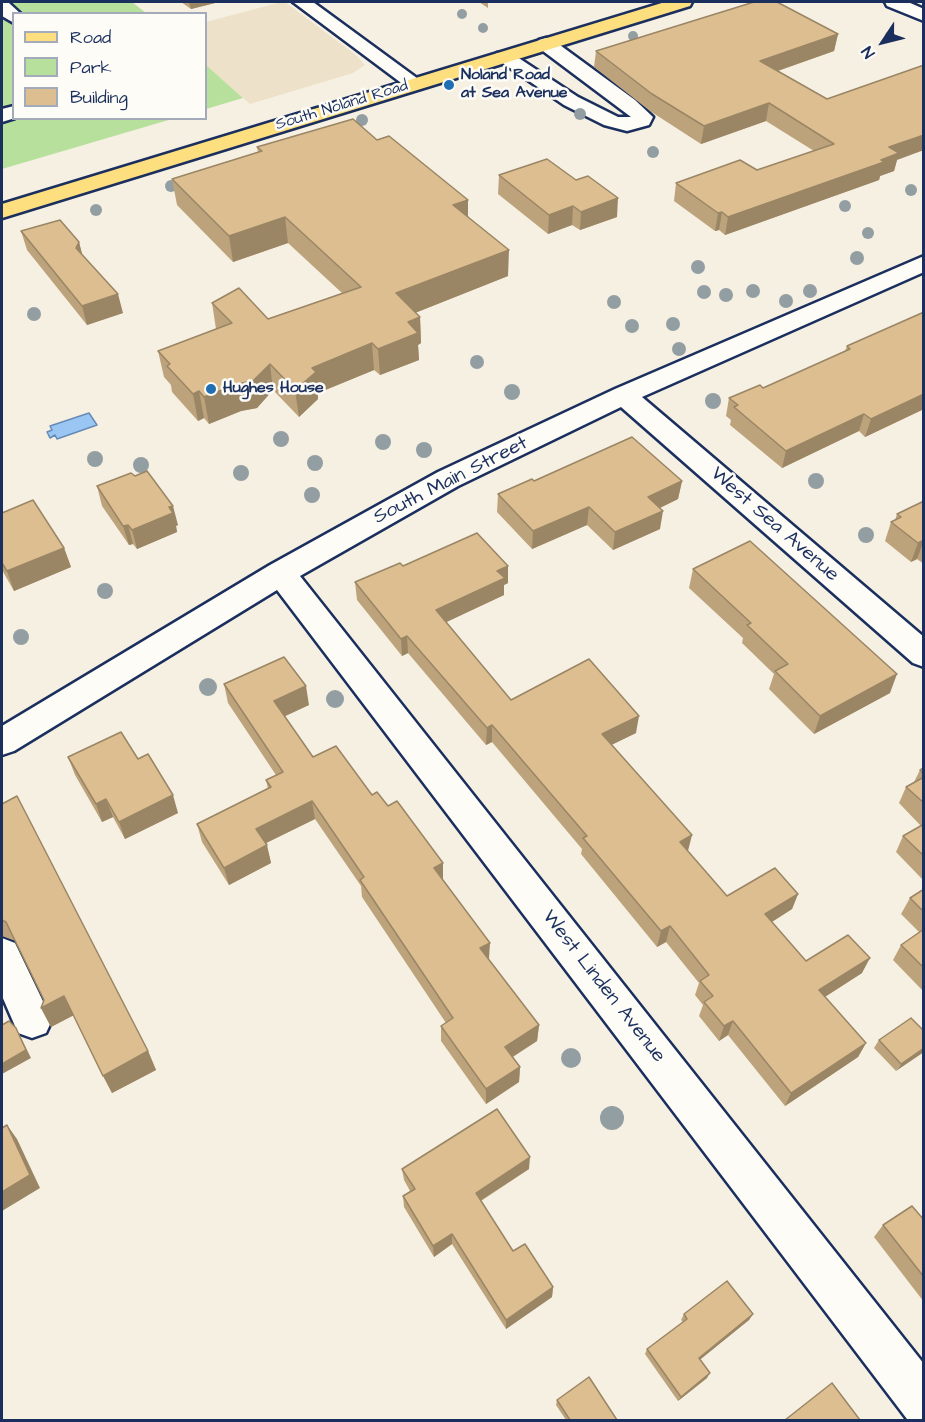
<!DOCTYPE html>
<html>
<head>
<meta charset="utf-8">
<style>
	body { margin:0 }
	#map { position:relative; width:925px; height:1422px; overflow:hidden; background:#f6f0e2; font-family:"Architects Daughter",sans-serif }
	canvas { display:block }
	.frame { position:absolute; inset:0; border:3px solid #1b2f5e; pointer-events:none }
	.legend { position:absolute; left:12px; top:12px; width:195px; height:108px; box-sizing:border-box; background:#fdfcf7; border:2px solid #a3aaba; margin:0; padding:8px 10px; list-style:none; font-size:18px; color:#1b2f5e }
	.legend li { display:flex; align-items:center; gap:12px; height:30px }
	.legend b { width:30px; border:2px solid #a3aaba }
	.north { position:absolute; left:853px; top:12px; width:60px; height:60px; -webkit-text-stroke:4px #fdfcf7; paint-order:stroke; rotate:235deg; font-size:16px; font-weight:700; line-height:24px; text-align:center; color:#1b2f5e }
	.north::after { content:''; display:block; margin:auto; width:21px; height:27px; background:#1b2f5e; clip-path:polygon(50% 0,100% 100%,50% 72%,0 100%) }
</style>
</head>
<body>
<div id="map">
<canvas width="925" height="1422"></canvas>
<div class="frame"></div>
<ul class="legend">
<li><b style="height:8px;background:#fddf80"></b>Road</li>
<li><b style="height:16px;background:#b7e09d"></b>Park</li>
<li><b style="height:16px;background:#dcbe90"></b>Building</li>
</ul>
<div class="north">N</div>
</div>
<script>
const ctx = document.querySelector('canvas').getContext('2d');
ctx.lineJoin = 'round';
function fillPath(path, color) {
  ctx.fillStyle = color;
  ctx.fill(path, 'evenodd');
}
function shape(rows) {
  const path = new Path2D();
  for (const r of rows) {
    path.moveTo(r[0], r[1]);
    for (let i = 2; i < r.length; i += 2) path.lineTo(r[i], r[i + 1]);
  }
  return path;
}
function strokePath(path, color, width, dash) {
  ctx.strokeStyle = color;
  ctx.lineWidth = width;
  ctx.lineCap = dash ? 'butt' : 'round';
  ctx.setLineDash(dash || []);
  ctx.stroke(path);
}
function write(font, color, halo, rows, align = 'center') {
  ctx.font = font + ' "Architects Daughter",sans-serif';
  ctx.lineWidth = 5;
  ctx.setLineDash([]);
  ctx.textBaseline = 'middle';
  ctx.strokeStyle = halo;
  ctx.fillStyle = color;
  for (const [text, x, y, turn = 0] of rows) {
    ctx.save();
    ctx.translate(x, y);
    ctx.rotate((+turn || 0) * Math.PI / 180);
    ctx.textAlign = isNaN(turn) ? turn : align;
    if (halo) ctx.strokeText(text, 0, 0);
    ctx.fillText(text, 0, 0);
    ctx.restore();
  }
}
fillPath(shape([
	[281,2,285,2,356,55,365,65,353,73,250,104,206,65,206,22]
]), '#eee1c9');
fillPath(shape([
	[2,2,132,2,146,13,14,14,14,118,172,119,2,169],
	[206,65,243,98,206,109]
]), '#b7e09d');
const water = shape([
	[89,413,97,425,57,439,55,435,50,438,47,432,52,430,50,426,89,413]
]);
fillPath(water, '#99c6f3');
strokePath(water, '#678ab7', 1.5);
const minor = shape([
	[2,2,9,3,21,14,14,14,14,23,2,16,2,2],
	[293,2,313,2,425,84,422,88,415,90,408,88,293,2],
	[885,2,908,2,924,9,924,21,887,6,885,2],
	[546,38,553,40,635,100,653,117,649,125,627,131,604,125,564,105,494,57,497,53,511,53,578,97,618,117,631,117,539,48,536,44,539,40,546,38],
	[14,106,15,118,2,122,2,109,14,106],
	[924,256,924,272,642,397,924,637,924,667,913,663,621,407,458,486,300,576,924,1364,924,1420,912,1420,907,1419,277,590,14,751,2,755,2,726,270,565,438,472,615,389,924,256],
	[2,938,15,943,52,1020,46,1033,32,1038,18,1033,2,996,2,938]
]);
const major = shape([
	[665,2,692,2,690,6,2,218,2,204,665,2]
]);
strokePath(minor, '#1b2f5e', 5);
strokePath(major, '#1b2f5e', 5);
fillPath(minor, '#fdfcf7');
fillPath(major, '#fddf80');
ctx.fillStyle = '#939ea2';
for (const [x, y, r] of [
	[462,14,5],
	[483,28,5],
	[633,36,5],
	[890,36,5],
	[580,114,6],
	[362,120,6],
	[653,152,6],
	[171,186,6],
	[911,190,6],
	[845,206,6],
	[96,210,6],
	[868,233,6],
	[857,258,7],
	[698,267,7],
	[753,291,7],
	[810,291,7],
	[704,292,7],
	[726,295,7],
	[786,301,7],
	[614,302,7],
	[34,314,7],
	[673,324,7],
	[632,326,7],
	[679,349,7],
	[477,362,7],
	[512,392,8],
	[713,401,8],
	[281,439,8],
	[383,442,8],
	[424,450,8],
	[95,459,8],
	[315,463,8],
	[141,465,8],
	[241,473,8],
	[816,481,8],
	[312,495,8],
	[866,535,8],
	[105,591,8],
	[21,637,8],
	[208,687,9],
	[335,699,9],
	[571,1058,10],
	[612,1118,12]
]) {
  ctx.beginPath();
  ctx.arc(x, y, r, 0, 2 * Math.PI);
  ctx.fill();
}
fillPath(shape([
	[181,2,219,2,191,9],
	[479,2,488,2,488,8],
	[838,34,834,51,778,71,897,160,894,171,880,176,879,180,725,235,719,230,715,231,674,201,676,183,757,170,814,151,766,121,701,144,650,111,594,67,596,51],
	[257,147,468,216,508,276,415,313,420,317,421,343,418,345,419,360,380,375,374,370,318,393,318,399,299,417,273,390,257,408,241,411,209,424,204,418,198,421,172,392,171,385,164,377,158,351,216,329,212,303,268,319,342,293,288,243,233,262,177,205,172,179,258,152],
	[499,175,576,180,617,217,580,230,572,225,548,234,498,194],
	[21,231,79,242,82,255,123,313,87,325,27,250],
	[924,312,924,409,865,437,859,431,782,468,730,425,731,420,726,416,729,398,763,388,845,351,847,346],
	[534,481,682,481,678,499,660,508,660,529,613,550,587,525,532,549,497,512,498,494],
	[97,486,178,525,176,526,177,532,137,549,133,544,129,545,102,506],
	[924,501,924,564,917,559,911,562,885,541,891,522,895,520,897,514],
	[2,513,64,548,71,567,14,591,2,570],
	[403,566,508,583,504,585,504,595,446,622,511,700,636,733,611,745,688,851,727,896,798,894,792,909,772,922,806,961,862,973,825,997,866,1043,858,1057,785,1106,728,1035,719,1041,699,1016,703,1005,695,995,699,983,666,942,657,947,581,854,582,849,492,742,486,745,408,653,402,656,357,600,355,582],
	[693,569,890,693,814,734,769,689,774,674,742,643,743,638,689,588],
	[224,684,309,705,284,716,313,757,388,806,443,863,443,880,489,959,489,960,539,1025,537,1041,513,1057,520,1067,519,1082,486,1104,441,1041,441,1026,446,1023,362,897,361,886,315,819,266,843,271,863,229,885,202,842,197,824,268,789,266,780,276,775,228,703],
	[68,757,138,759,178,813,125,839,113,817,102,822,75,775],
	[924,767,924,881,896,852,903,836,921,826,899,803,906,787,914,782,920,770],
	[2,804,148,1051,156,1070,112,1093,74,1015,51,1027,41,1008,44,1000,16,941,2,936],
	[924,889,924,992,893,960,901,945,919,932,901,914,910,898],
	[924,1031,896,1071,874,1048,879,1040],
	[402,1169,529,1169,481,1201,513,1251,553,1287,552,1297,506,1329,452,1244,434,1257,404,1207,403,1196,410,1191,404,1180],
	[924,1220,924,1302,874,1237,883,1225],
	[684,1314,753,1314,749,1320,700,1359,707,1378,678,1401,645,1354,647,1349,683,1322,681,1320],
	[557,1400,617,1420,566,1420,556,1405]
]), '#bda37c');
fillPath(shape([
	[189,2,219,2,191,9],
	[838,34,834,51,757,78,760,61],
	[769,103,766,121,701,144,704,126],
	[924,135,924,150,897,160,894,171,880,176,879,180,725,235,728,217,889,147],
	[618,198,617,217,580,230,581,212],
	[468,200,468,225,453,205],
	[573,206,572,225,548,234,549,215],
	[722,212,719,230,715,231,718,213],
	[285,217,288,243,233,262,229,236],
	[79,242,84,261,76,248],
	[509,250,508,276,397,320,396,293],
	[118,294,123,313,87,325,82,306],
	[420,317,421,343,418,345,419,360,380,375,378,349,408,322],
	[372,343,374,370,318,393,318,399,299,417,295,390,312,368],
	[270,364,273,390,257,408,241,411,209,424,204,397],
	[199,391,204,418,198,421,193,394],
	[924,394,924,409,865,437,871,419],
	[864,414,859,431,782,468,786,451],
	[682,481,678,499,645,515,648,497],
	[173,506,178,525,176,526,177,532,137,549,132,530,169,507],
	[589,507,587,525,532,549,533,531],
	[663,511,660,529,613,550,615,532],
	[128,525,133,544,129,545,123,526],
	[924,540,917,559,911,562,918,543],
	[64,548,71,567,14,591,7,571],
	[508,566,508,583,504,585,504,595,436,627,436,610,497,571],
	[407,636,408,653,402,656,401,639],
	[897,674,890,693,814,734,820,716],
	[306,686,309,705,277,720,274,701],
	[639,716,636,733,599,751,602,734],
	[492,725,492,742,486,745,487,728],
	[173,795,178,813,125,839,119,822],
	[106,799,113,817,102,822,96,804],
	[312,801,315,819,260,846,256,829],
	[692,835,688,851,680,842],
	[267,845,271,863,229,885,224,868],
	[443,863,443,880,434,868],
	[798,894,792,909,759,930,765,914],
	[670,926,666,942,657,947,661,931],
	[490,943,489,959,480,965,480,948],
	[870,958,862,973,812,1005,819,990],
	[64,996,74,1015,51,1027,41,1008],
	[733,1021,728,1035,719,1041,724,1026],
	[539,1025,537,1041,504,1062,505,1047],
	[16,1028,31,1058,2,1074,2,1064],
	[866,1043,858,1057,785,1106,791,1093],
	[924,1048,924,1052,896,1071,901,1064],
	[148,1051,156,1070,112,1093,103,1076],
	[520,1067,519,1082,486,1104,486,1089],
	[7,1125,17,1139,40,1188,2,1211,2,1192],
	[530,1157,529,1169,475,1204,476,1193],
	[452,1234,452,1244,434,1257,433,1246],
	[553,1287,552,1297,506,1329,506,1320],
	[753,1314,749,1320,696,1363,699,1358],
	[710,1373,707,1378,678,1401,681,1397]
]), '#9a8565');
const building = shape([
	[754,2,777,2,838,34,760,61,827,99,924,65,924,135,889,147,899,153,881,160,884,162,728,217,722,212,718,213,676,183,740,160,757,170,834,144,769,103,704,126,652,94,596,51,754,2],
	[353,119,377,140,389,136,468,200,453,205,509,250,396,293,420,317,408,322,418,333,378,349,372,343,312,368,316,372,295,390,270,364,253,381,237,384,204,397,199,391,193,394,167,366,170,364,158,351,232,323,212,303,239,288,268,319,361,287,285,217,229,236,172,179,262,151,257,147,353,119],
	[547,159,576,180,588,176,618,198,581,212,573,206,549,215,499,175,547,159],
	[60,220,79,242,76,248,118,294,82,306,21,231,60,220],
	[924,312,924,394,871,419,864,414,786,451,734,407,738,405,729,398,760,385,763,388,850,349,847,346,924,312],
	[632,437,682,481,648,497,663,511,615,532,589,507,533,531,498,494,532,479,534,481,632,437],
	[147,471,173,506,169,507,173,513,132,530,128,525,123,526,97,486,131,473,135,476,147,471],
	[33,500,64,548,7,571,2,563,2,513,33,500],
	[924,501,924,540,918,543,891,522,901,517,897,514,924,501],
	[477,533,508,566,497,571,505,578,436,610,511,700,589,659,639,716,602,734,692,835,680,842,727,896,775,868,798,894,765,914,806,961,848,935,870,958,819,990,866,1043,791,1093,733,1021,724,1026,704,1002,713,996,700,981,709,975,670,926,661,931,583,838,587,836,492,725,487,728,407,636,401,639,355,582,400,563,403,566,477,533],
	[750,541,897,674,820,716,775,671,788,664,747,625,751,623,693,569,750,541],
	[284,657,306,686,274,701,313,757,336,746,372,795,377,792,388,806,397,801,443,863,434,868,490,943,480,948,539,1025,505,1047,520,1067,486,1089,441,1026,453,1018,360,880,364,877,312,801,256,829,267,845,224,868,197,824,271,787,266,780,283,772,224,684,284,657],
	[121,732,138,759,148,754,173,795,119,822,106,799,96,804,68,757,121,732],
	[924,767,924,774,920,770,924,767],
	[924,777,924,803,906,787,924,777],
	[17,796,148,1051,103,1076,64,996,41,1008,44,1000,6,922,2,920,2,804,17,796],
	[924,824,924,856,903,836,924,824],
	[924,889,924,912,910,898,924,889],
	[924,929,924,968,901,945,924,929],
	[911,1018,924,1031,924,1048,901,1064,879,1040,911,1018],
	[9,1021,16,1028,26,1050,2,1064,2,1025,9,1021],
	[497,1109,530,1157,476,1193,513,1251,525,1244,553,1287,506,1320,452,1234,433,1246,403,1196,415,1189,402,1169,497,1109],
	[7,1125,30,1175,2,1192,2,1128,7,1125],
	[912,1206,924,1220,924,1277,883,1225,912,1206],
	[727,1281,753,1314,699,1358,710,1373,681,1397,647,1349,687,1319,684,1314,727,1281],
	[589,1377,617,1420,570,1420,557,1400,589,1377],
	[832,1383,860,1420,785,1420,832,1383]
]);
fillPath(building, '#dcbe90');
strokePath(building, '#9a8565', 1.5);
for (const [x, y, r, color] of [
	[449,85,6,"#1f6fb2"],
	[211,389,6,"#1f6fb2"]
]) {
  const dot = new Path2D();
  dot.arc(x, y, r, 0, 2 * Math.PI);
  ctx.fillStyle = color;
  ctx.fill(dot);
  strokePath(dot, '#fdfcf7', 2);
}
write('bold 16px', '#1b2f5e', '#fdfcf7', [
	["Noland Road",461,76],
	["at Sea Avenue",461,94],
	["Hughes House",223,389]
], 'left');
write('16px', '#1b2f5e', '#fdfcf7', [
	["South Noland Road",342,106,-17]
]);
write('20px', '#1b2f5e', '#fdfcf7', [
	["South Main Street",451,481,-27],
	["West Sea Avenue",774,525,41],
	["West Linden Avenue",603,987,52]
]);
</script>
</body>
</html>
